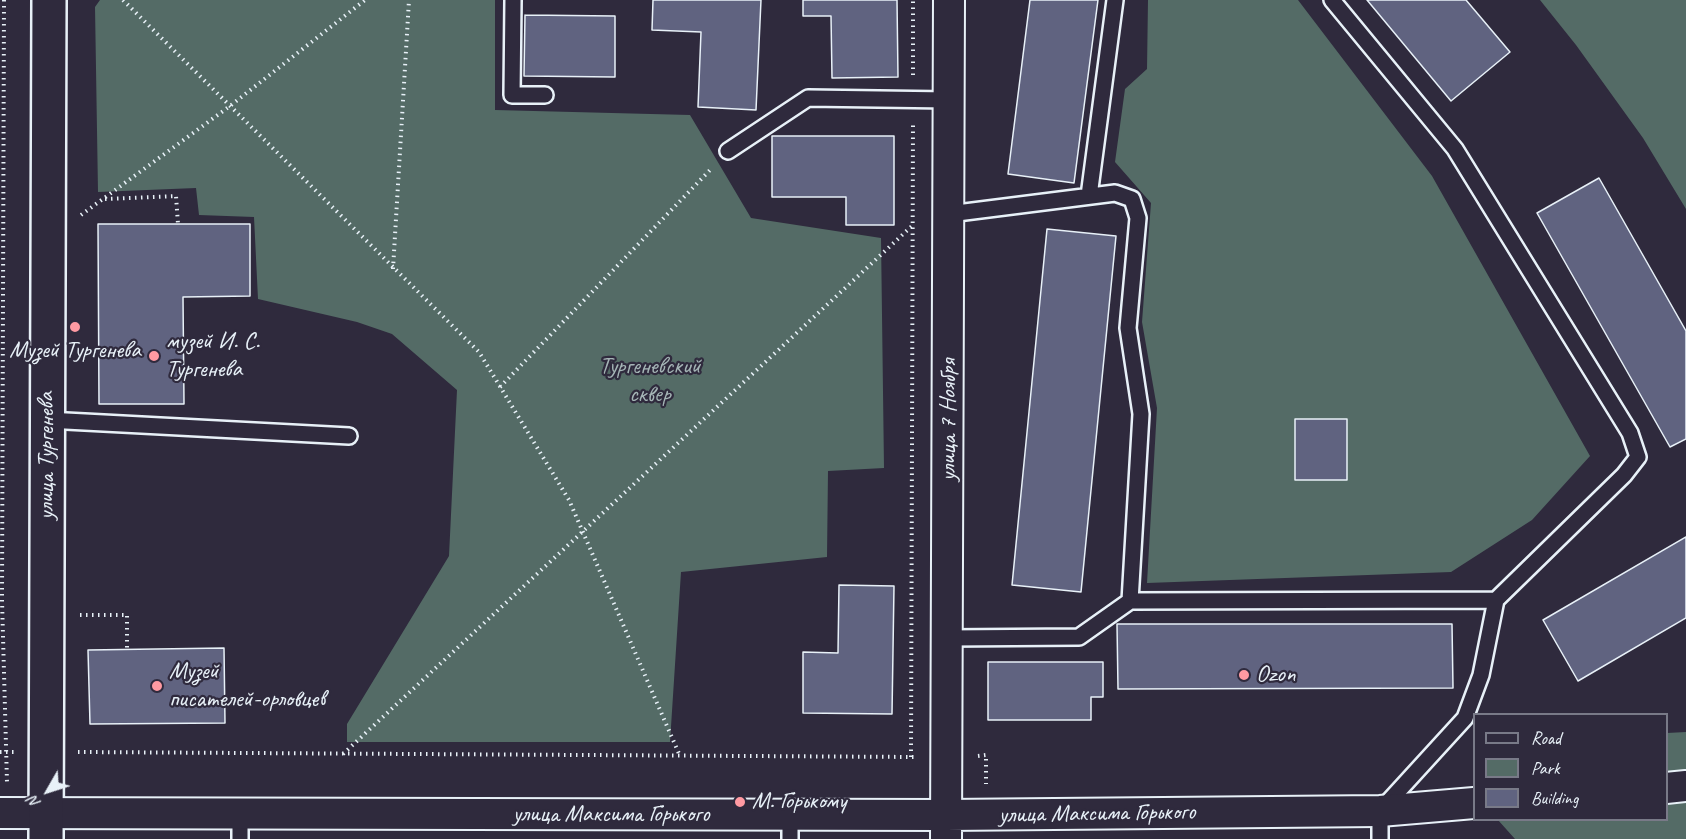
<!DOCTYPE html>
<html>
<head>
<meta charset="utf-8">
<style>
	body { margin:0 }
	#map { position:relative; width:1686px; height:839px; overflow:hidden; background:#2f2a3d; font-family:Caveat,sans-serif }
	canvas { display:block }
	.legend { position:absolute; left:1473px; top:713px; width:195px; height:108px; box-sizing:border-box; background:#2f2a3d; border:2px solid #797a88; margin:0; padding:8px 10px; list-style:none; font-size:18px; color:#e8f1f8 }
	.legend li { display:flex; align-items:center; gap:12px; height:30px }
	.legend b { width:30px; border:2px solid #797a88 }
	.north { position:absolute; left:18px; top:761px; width:60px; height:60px; -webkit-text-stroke:4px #2f2a3d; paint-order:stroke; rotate:231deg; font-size:16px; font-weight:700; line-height:24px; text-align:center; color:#e8f1f8 }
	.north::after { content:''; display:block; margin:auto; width:21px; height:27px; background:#e8f1f8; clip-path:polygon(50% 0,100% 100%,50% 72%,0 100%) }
</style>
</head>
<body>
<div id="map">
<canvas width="1686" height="839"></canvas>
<ul class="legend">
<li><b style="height:8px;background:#2f2a3d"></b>Road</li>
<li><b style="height:16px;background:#546b66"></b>Park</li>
<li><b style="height:16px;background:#606380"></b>Building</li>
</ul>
<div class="north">N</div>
</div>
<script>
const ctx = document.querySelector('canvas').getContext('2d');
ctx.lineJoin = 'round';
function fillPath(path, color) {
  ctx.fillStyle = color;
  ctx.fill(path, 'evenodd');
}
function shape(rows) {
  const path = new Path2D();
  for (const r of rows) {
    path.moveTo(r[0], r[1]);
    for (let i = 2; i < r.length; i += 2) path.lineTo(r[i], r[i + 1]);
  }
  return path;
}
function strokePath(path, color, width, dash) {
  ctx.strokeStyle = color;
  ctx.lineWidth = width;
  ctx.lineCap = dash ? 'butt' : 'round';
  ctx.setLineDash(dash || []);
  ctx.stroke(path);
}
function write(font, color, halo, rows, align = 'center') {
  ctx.font = font + ' Caveat,sans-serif';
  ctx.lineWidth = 4.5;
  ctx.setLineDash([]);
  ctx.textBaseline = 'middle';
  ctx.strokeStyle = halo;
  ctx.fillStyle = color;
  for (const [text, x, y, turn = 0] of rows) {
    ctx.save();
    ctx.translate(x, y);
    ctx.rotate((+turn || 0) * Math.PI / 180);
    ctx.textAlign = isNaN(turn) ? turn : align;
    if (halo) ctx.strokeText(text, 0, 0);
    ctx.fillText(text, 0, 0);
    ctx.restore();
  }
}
fillPath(shape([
	[100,0,495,0,495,110,690,115,751,218,881,238,884,468,828,471,827,557,681,572,670,742,347,742,347,724,449,556,457,390,392,334,357,322,258,299,254,217,199,215,196,188,98,192,95,7],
	[1148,0,1298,0,1432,176,1590,456,1532,520,1451,572,1147,583,1157,408,1142,322,1151,203,1115,162,1125,89,1147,69],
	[1540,0,1686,0,1686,209,1643,138,1576,45],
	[1686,732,1686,839,1515,839,1498,820,1666,820,1667,733]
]), '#546b66');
const building = shape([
	[653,0,761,0,756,110,698,107,701,32,652,30,653,0],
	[803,0,897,0,898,77,832,78,831,16,803,16,803,0],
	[1030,0,1098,0,1074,183,1008,174,1030,0],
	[1367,0,1466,0,1510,52,1451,101,1367,0],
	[525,15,615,16,615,77,524,76,525,15],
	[772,136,894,136,894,225,846,225,846,197,772,197,772,136],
	[1599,178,1686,331,1686,439,1670,447,1537,213,1599,178],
	[98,224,250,224,250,296,183,297,184,404,99,404,98,224],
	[1047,229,1116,236,1081,592,1012,585,1047,229],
	[1295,419,1347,419,1347,480,1295,480,1295,419],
	[1686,537,1686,618,1578,681,1543,620,1686,537],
	[839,585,894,586,892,714,803,713,803,652,838,653,839,585],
	[1117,624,1452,624,1453,688,1118,689,1117,624],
	[224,648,225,723,90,724,88,650,224,648],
	[988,662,1103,662,1103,697,1091,697,1091,720,988,720,988,662]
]);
fillPath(building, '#606380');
strokePath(building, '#e8f1f8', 1.5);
const service = shape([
	[513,0,512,95,545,95],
	[1332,0,1455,149,1630,433,1638,457,1624,475,1496,600,1481,675,1465,718,1380,811,1380,839],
	[728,151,808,98,949,100],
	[1089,196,1115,0],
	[949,214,1115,193,1132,199,1138,218,1128,328,1141,414,1130,601],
	[47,420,349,436],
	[948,638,1079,637,1130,601,1496,600],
	[240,814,240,839],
	[790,815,790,839]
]);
const minor = shape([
	[1666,788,1686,786],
	[0,813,946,815,1380,811,1474,803],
	[946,839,949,0]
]);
const primary = shape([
	[46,839,49,0]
]);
strokePath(service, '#e8f1f8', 20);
strokePath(minor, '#e8f1f8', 34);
strokePath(primary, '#e8f1f8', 38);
strokePath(shape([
	[4,0,2,600,7,782],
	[123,0,479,352,569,500,680,756],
	[913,75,913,0],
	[105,199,176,196,178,224],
	[81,215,230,106,365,0],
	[393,269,409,0],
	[500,387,712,168],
	[80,615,127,615,127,649],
	[0,752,14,752],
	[78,752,916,757],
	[343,754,913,225],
	[978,756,986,755,986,784],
	[911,757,913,121]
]), '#e8f1f8', 4, [1.5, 4.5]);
strokePath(service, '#2f2a3d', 15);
strokePath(minor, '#2f2a3d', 30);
strokePath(primary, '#2f2a3d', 33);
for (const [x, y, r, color] of [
	[75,327,6,"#ff9aa2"],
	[154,356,6,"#ff9aa2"],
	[1244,675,6,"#ff9aa2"],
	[157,686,6,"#ff9aa2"],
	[740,802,6,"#ff9aa2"]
]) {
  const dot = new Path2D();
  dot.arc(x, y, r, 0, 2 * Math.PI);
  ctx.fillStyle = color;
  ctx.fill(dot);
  strokePath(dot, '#2f2a3d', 2);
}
write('24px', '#e8f1f8', '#2f2a3d', [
	["музей И. С.",166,342],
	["Тургенева",166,370],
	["Музей Тургенева",75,351,"center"],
	["Музей",169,672],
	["писателей-орловцев",169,700],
	["Ozon",1256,675],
	["М. Горькому",752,802]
], 'left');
write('24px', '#a5b5b6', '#2f2a3d', [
	["Тургеневский",650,367],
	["сквер",650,395]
]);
write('24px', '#e8f1f8', '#2f2a3d', [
	["улица 7 Ноября",949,420,-90],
	["улица Тургенева",47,456,-90],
	["улица Максима Горького",1097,814,-1],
	["улица Максима Горького",611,815]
]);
</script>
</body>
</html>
